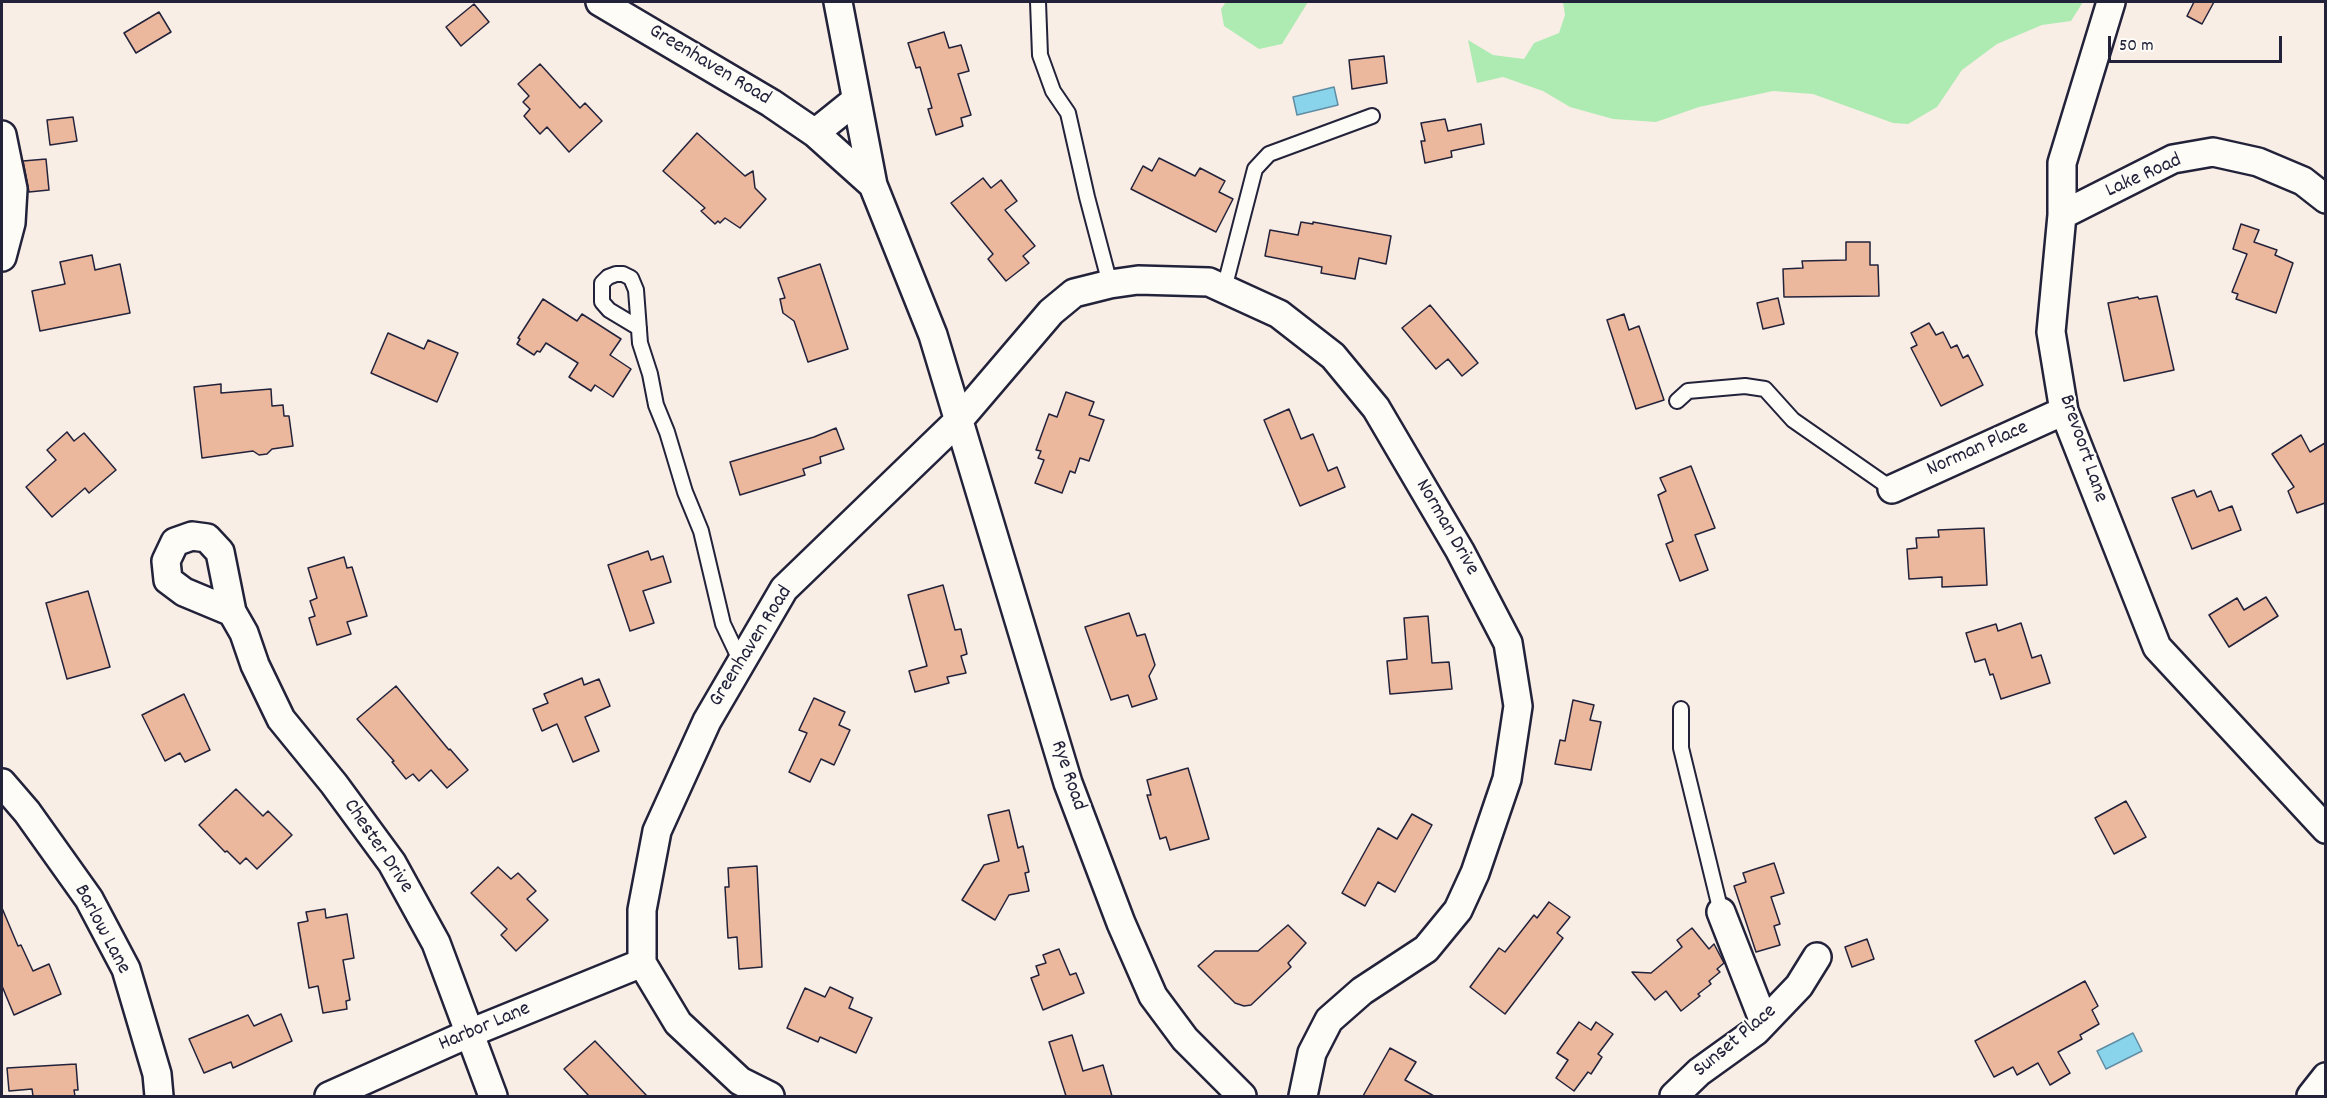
<!DOCTYPE html>
<html>
<head>
<meta charset="utf-8">
<style>
	body { margin:0 }
	#map { position:relative; width:2327px; height:1098px; overflow:hidden; background:#f9eee5; font-family:Dekko,sans-serif }
	canvas { display:block }
	.frame { position:absolute; inset:0; border:3px solid #22223b; pointer-events:none }
	.scale { position:absolute; left:2108px; top:36px; width:174px; height:27px; box-sizing:border-box; border:3px solid #22223b; border-top:0; padding-left:8px; font-size:18px; line-height:21px; white-space:nowrap; color:#22223b; -webkit-text-stroke:4px #fdfcf7; paint-order:stroke }
</style>
</head>
<body>
<div id="map">
<canvas width="2327" height="1098"></canvas>
<div class="frame"></div>
<div class="scale">50 m</div>
</div>
<script>
const ctx = document.querySelector('canvas').getContext('2d');
ctx.lineJoin = 'round';
function fillPath(path, color) {
  ctx.fillStyle = color;
  ctx.fill(path, 'evenodd');
}
function shape(rows) {
  const path = new Path2D();
  for (const r of rows) {
    path.moveTo(r[0], r[1]);
    for (let i = 2; i < r.length; i += 2) path.lineTo(r[i], r[i + 1]);
  }
  return path;
}
function strokePath(path, color, width, dash) {
  ctx.strokeStyle = color;
  ctx.lineWidth = width;
  ctx.lineCap = dash ? 'butt' : 'round';
  ctx.setLineDash(dash || []);
  ctx.stroke(path);
}
function write(font, color, halo, rows, align = 'center') {
  ctx.font = font + ' Dekko,sans-serif';
  ctx.lineWidth = 4.5;
  ctx.setLineDash([]);
  ctx.textBaseline = 'middle';
  ctx.strokeStyle = halo;
  ctx.fillStyle = color;
  for (const [text, x, y, turn = 0] of rows) {
    ctx.save();
    ctx.translate(x, y);
    ctx.rotate((+turn || 0) * Math.PI / 180);
    ctx.textAlign = isNaN(turn) ? turn : align;
    if (halo) ctx.strokeText(text, 0, 0);
    ctx.fillText(text, 0, 0);
    ctx.restore();
  }
}
fillPath(shape([
	[1226,2,1308,2,1282,44,1259,49,1224,26,1221,9],
	[1563,2,2083,2,2071,21,2042,25,1997,44,1962,70,1937,107,1908,124,1893,123,1813,94,1773,91,1699,107,1656,122,1613,119,1570,107,1543,91,1503,77,1477,83,1468,40,1493,55,1524,59,1534,43,1559,33,1565,15]
]), '#aeebb2');
const water = shape([
	[1334,87,1338,105,1297,115,1293,97,1334,87],
	[2133,1033,2142,1051,2106,1069,2097,1051,2133,1033]
]);
fillPath(water, '#89d4ea');
strokePath(water, '#608da4', 1.5);
const building = shape([
	[2194,2,2214,2,2202,24,2187,16,2194,2],
	[474,4,489,22,461,46,446,27,474,4],
	[159,12,171,32,136,53,124,33,159,12],
	[944,32,949,48,961,45,969,71,958,74,971,115,961,118,963,126,936,135,928,109,932,108,920,67,916,68,908,43,944,32],
	[1384,56,1387,83,1352,89,1349,60,1384,56],
	[540,64,580,108,585,103,602,121,569,152,547,127,540,134,524,116,530,109,523,102,529,96,518,84,540,64],
	[73,117,77,141,50,145,47,120,73,117],
	[1445,119,1448,131,1481,124,1484,144,1451,151,1452,157,1425,163,1421,141,1425,141,1421,123,1445,119],
	[697,133,745,176,753,171,755,188,766,199,740,228,725,218,720,223,718,221,715,224,701,211,705,208,663,171,697,133],
	[1159,158,1195,176,1200,168,1225,181,1219,192,1233,199,1216,232,1131,189,1143,166,1152,171,1159,158],
	[46,159,49,190,29,192,23,161,46,159],
	[983,178,991,188,1001,180,1017,201,1005,210,1035,246,1023,256,1029,263,1006,281,988,259,993,254,951,203,983,178],
	[1301,222,1313,224,1313,222,1391,236,1386,264,1359,258,1355,279,1321,273,1322,267,1265,256,1270,230,1298,235,1301,222],
	[2241,224,2259,230,2254,242,2277,250,2275,255,2293,263,2276,313,2236,299,2238,294,2232,292,2247,254,2233,249,2241,224],
	[1846,242,1870,242,1870,265,1878,265,1879,296,1784,297,1783,269,1803,268,1802,261,1846,260,1846,242],
	[92,255,95,270,120,264,130,313,40,331,32,291,65,284,60,262,92,255],
	[820,264,848,349,808,362,794,321,783,313,780,299,785,298,778,278,820,264],
	[2157,296,2174,370,2124,381,2108,303,2138,297,2139,299,2157,296],
	[1778,298,1784,324,1763,329,1757,303,1778,298],
	[543,299,577,321,582,314,621,339,610,355,631,369,613,397,595,385,591,391,569,377,578,363,546,343,540,352,537,351,534,355,517,344,520,339,518,338,543,299],
	[1430,305,1478,363,1462,376,1448,359,1436,369,1402,328,1430,305],
	[1624,314,1629,330,1639,326,1664,400,1636,409,1607,320,1624,314],
	[1929,323,1936,335,1943,332,1951,348,1957,345,1963,358,1968,355,1983,385,1941,406,1911,348,1917,345,1911,333,1929,323],
	[388,333,424,349,428,340,458,353,437,402,371,373,388,333],
	[221,384,221,393,271,389,272,406,283,405,284,416,289,416,293,446,272,449,267,454,259,455,253,451,202,458,194,387,221,384],
	[1066,392,1094,402,1089,415,1104,420,1089,461,1080,458,1075,473,1070,471,1062,493,1035,483,1044,460,1038,458,1041,451,1036,450,1049,414,1057,417,1066,392],
	[1289,409,1301,439,1313,434,1328,471,1337,467,1345,487,1300,506,1264,420,1289,409],
	[836,428,844,449,820,457,821,463,803,469,805,475,740,495,730,462,814,437,836,428],
	[67,432,74,441,84,433,116,470,89,493,85,488,52,517,26,487,56,460,47,450,67,432],
	[2301,435,2310,452,2325,443,2325,503,2297,513,2288,491,2294,487,2272,454,2301,435],
	[1691,466,1715,528,1695,535,1708,570,1680,581,1666,544,1673,541,1658,495,1666,491,1660,478,1691,466],
	[2194,490,2197,497,2211,491,2219,511,2232,506,2241,530,2192,549,2172,498,2194,490],
	[1984,528,1987,585,1942,587,1942,577,1909,579,1907,549,1917,548,1916,538,1939,537,1938,530,1984,528],
	[648,551,651,560,663,556,671,582,643,591,654,623,630,631,608,565,648,551],
	[344,557,347,568,352,567,367,616,347,622,351,634,317,645,309,618,315,616,310,601,317,598,308,568,344,557],
	[943,585,955,630,961,629,967,654,961,656,966,673,947,677,949,683,915,692,909,671,927,666,908,595,943,585],
	[88,591,110,667,67,679,46,603,88,591],
	[2266,597,2278,616,2229,647,2209,615,2237,598,2244,610,2266,597],
	[1129,613,1137,636,1145,634,1155,665,1149,676,1157,699,1132,707,1128,695,1111,700,1085,627,1129,613],
	[1428,616,1432,663,1449,662,1452,689,1390,694,1387,661,1407,659,1404,618,1428,616],
	[2021,623,2032,658,2041,655,2050,683,2001,699,1993,674,1990,675,1985,659,1975,662,1966,633,1996,624,1998,631,2021,623],
	[582,678,584,685,599,679,610,706,585,717,599,751,573,762,557,724,542,731,533,709,548,703,544,694,582,678],
	[396,686,449,750,450,749,468,770,447,788,431,770,419,781,413,774,406,779,392,762,394,761,357,719,396,686],
	[184,694,210,750,185,762,180,753,165,761,142,715,184,694],
	[814,698,845,712,839,725,850,730,834,765,821,759,810,782,789,772,807,733,799,730,814,698],
	[1573,700,1594,705,1590,720,1601,722,1591,770,1555,764,1560,740,1565,741,1573,700],
	[1188,768,1209,839,1170,850,1166,837,1160,839,1147,795,1151,795,1147,780,1188,768],
	[236,789,263,816,268,811,292,835,257,869,246,858,240,864,227,851,225,852,199,825,236,789],
	[2126,801,2146,837,2114,854,2095,818,2126,801],
	[1009,810,1018,848,1023,846,1029,872,1025,873,1029,891,1009,895,995,920,962,900,984,865,999,861,988,815,1009,810],
	[1412,814,1432,825,1395,892,1378,882,1365,906,1342,893,1378,828,1397,839,1412,814],
	[1774,863,1784,893,1771,897,1780,924,1774,926,1780,945,1756,952,1734,886,1746,882,1743,873,1774,863],
	[757,866,762,967,739,969,737,937,728,938,725,887,729,887,728,868,757,866],
	[498,867,511,879,518,873,536,891,527,899,548,920,516,951,501,935,507,929,471,893,498,867],
	[1549,902,1570,917,1557,933,1563,938,1505,1014,1470,987,1499,948,1505,952,1534,915,1537,918,1549,902],
	[2,908,18,946,21,945,33,971,49,964,61,994,14,1015,2,986,2,908],
	[325,909,326,918,347,914,354,958,343,960,350,1000,346,1001,347,1009,323,1013,318,986,309,988,298,923,308,921,306,912,325,909],
	[1288,925,1306,943,1288,963,1291,967,1251,1005,1244,1006,1235,1003,1198,966,1215,951,1258,951,1288,925],
	[1692,928,1709,949,1714,944,1724,963,1717,969,1720,972,1709,981,1711,984,1698,994,1700,996,1681,1011,1666,991,1655,1000,1632,972,1651,973,1682,947,1677,940,1692,928],
	[1867,939,1874,959,1852,967,1845,947,1867,939],
	[1059,949,1070,975,1076,973,1084,993,1043,1010,1031,978,1039,975,1036,966,1046,963,1043,955,1059,949],
	[2085,981,2098,1006,2092,1010,2099,1024,2080,1035,2082,1039,2058,1052,2070,1073,2050,1085,2038,1063,2017,1075,2013,1067,1994,1077,1975,1041,2085,981],
	[830,987,853,998,849,1008,872,1018,856,1053,820,1037,818,1042,787,1028,805,988,825,997,830,987],
	[281,1014,292,1041,233,1068,231,1062,204,1073,189,1039,248,1015,254,1026,281,1014],
	[1579,1022,1591,1030,1596,1022,1613,1034,1598,1054,1602,1057,1591,1074,1588,1072,1574,1091,1556,1078,1568,1060,1557,1053,1579,1022],
	[1072,1035,1083,1071,1103,1065,1112,1096,1066,1096,1049,1042,1072,1035],
	[595,1041,647,1096,589,1096,564,1069,595,1041],
	[1390,1048,1416,1062,1405,1080,1434,1096,1363,1096,1390,1048],
	[76,1064,78,1090,74,1090,75,1096,33,1096,32,1089,9,1091,7,1068,76,1064]
]);
fillPath(building, '#ebb79d');
strokePath(building, '#22223b', 1.5);
const service = shape([
	[1038,2,1040,55,1053,91,1068,113,1087,197,1110,284],
	[1224,289,1255,169,1269,154,1372,116],
	[639,328,609,310,602,302,602,283,608,277,616,274,623,274,631,278,636,290,640,343,650,374,656,405,667,432,685,492,701,531,723,624,741,662],
	[1677,401,1688,391,1745,386,1765,389,1793,420,1892,489],
	[1681,709,1681,748,1721,912]
]);
const minor = shape([
	[600,2,771,103,815,133,873,185,933,335,1068,783,1121,923,1153,996,1185,1039,1242,1096],
	[838,2,873,185],
	[2111,2,2062,163,2062,215,2051,332,2064,411,2157,647,2326,829],
	[815,133,856,100],
	[2,135,13,189,11,223,2,257],
	[2062,215,2173,159,2213,152,2258,162,2303,181,2326,199],
	[1892,489,2064,411],
	[232,612,184,592,168,580,166,561,175,542,192,536,207,538,220,552,232,612,244,633,255,665,281,719,334,784,392,863,436,943,493,1096],
	[2,783,27,812,89,899,126,969,157,1074,159,1096],
	[1721,912,1764,1022],
	[329,1096,470,1033,642,963],
	[770,1096,740,1081,678,1023,642,963,642,910,657,831,707,721,784,589,958,421,1051,312,1074,293,1110,284,1138,280,1209,282,1279,314,1333,356,1376,408,1460,551,1508,643,1518,706,1507,779,1475,873,1458,910,1426,949,1362,991,1329,1020,1312,1053,1303,1096],
	[1674,1096,1699,1072,1756,1031,1799,986,1817,957],
	[2311,1096,2326,1077]
]);
strokePath(service, '#22223b', 18);
strokePath(minor, '#22223b', 32);
strokePath(service, '#fdfcf7', 14);
strokePath(minor, '#fdfcf7', 27);
write('21px', '#22223b', '#fdfcf7', [
	["Greenhaven Road",709,66,31],
	["Lake Road",2144,177,-24],
	["Brevoort Lane",2082,449,71],
	["Norman Place",1978,450,-24],
	["Norman Drive",1446,528,60],
	["Greenhaven Road",752,647,-58],
	["Rye Road",1067,776,71],
	["Chester Drive",377,847,56],
	["Barlow Lane",101,930,62],
	["Harbor Lane",485,1028,-23],
	["Sunset Place",1736,1042,-40]
]);
</script>
</body>
</html>
